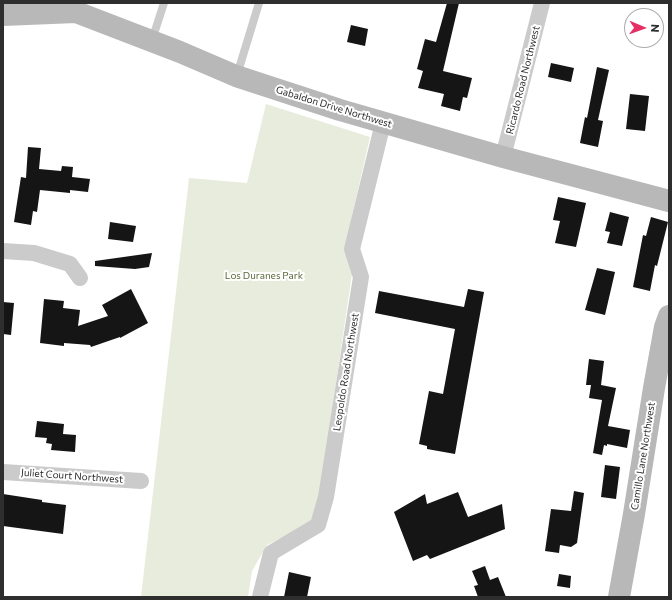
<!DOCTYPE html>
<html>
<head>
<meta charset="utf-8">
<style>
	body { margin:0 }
	#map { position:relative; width:672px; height:600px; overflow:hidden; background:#fff; font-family:Commissioner,sans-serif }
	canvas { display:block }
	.frame { position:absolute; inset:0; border:4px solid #2e2e2e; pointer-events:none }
	.north { position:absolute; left:624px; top:8px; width:40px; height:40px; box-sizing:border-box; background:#fff; border:1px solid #ababab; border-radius:50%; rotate:92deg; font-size:11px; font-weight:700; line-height:16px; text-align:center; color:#2e2e2e }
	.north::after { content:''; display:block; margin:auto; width:14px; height:18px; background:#e62f65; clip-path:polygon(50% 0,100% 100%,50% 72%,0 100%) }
</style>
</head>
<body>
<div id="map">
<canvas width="672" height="600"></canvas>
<div class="frame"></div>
<div class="north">N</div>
</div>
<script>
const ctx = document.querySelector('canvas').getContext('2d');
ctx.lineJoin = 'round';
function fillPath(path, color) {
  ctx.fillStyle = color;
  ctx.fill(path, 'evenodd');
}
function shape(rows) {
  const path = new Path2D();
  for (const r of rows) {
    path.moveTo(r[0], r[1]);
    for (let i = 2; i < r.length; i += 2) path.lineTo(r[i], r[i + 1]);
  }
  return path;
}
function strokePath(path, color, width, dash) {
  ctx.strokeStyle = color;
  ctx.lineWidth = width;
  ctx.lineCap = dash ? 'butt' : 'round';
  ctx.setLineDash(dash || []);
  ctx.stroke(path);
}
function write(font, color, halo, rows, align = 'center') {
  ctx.font = font + ' Commissioner,sans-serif';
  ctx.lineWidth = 4;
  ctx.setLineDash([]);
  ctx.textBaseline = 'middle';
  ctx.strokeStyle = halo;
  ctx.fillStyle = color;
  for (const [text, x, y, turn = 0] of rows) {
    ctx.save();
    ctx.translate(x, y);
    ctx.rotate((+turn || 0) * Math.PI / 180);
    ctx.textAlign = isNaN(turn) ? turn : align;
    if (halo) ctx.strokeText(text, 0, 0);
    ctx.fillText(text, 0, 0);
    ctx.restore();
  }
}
fillPath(shape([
	[266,104,370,137,349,229,353,267,317,512,310,524,267,545,252,571,248,597,141,597,189,178,247,183]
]), '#e8ecdc');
fillPath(shape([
	[447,3,459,3,443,71,472,78,467,98,463,97,460,111,441,106,444,94,418,88,423,71,417,69,425,39,436,42],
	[351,25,368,29,365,46,347,42],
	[551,63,574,68,571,82,548,77],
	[597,67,609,70,598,120,603,121,598,147,580,143,585,117,587,118],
	[630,94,649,96,645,131,626,129],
	[28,147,41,148,39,169,61,171,62,166,73,167,72,177,90,179,88,192,70,190,70,193,40,190,37,212,33,211,31,225,14,222,21,177,26,178],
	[558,197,586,203,576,247,555,243,560,221,553,220],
	[610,212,629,217,622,246,607,243,610,232,605,231],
	[651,217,668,222,657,266,655,265,650,291,633,287,643,235,646,236],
	[110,222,136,226,133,242,108,239],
	[152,253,149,267,135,269,95,266,95,261],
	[597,268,615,272,605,315,585,310],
	[131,289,148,323,120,338,120,337,91,347,90,345,64,343,64,346,40,343,44,299,64,301,63,308,80,310,78,326,108,316,102,305],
	[468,289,484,292,455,454,427,449,427,446,419,444,429,391,443,394,455,329,375,313,379,291,464,307],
	[3,302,14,303,11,335,3,334],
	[589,359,604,361,601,385,616,388,608,426,630,430,627,448,607,444,607,446,604,445,602,455,593,453,602,400,589,398,591,385,586,385],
	[37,421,64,424,63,434,76,435,75,452,51,450,52,444,46,443,47,438,35,437],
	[605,465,620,467,616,499,601,497],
	[574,491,584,493,577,543,571,547,560,545,559,553,545,551,551,509,571,511],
	[458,492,468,517,502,504,505,529,430,559,427,555,413,561,394,512,425,494,427,504],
	[3,494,42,500,42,502,66,505,63,534,3,526],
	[485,566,490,580,498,577,506,597,478,597,474,586,478,585,472,571],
	[289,572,311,577,307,597,284,597],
	[559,574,571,576,570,588,557,586]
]), '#151515');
strokePath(shape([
	[152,40,164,3],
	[237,75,259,3]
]), '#cbcbcb', 8);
strokePath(shape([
	[503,157,542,3],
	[3,251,34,253,70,264,80,278],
	[3,472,141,481],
	[260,597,271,553,318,525,326,497,361,277,352,249,383,123]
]), '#cbcbcb', 16);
strokePath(shape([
	[3,15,76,12,180,52,236,76,340,110,503,157,669,201],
	[619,597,634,514,654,388,665,327,669,316]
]), '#b8b8b8', 22);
write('10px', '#2e2e2e', '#fff', [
	["Ricardo Road Northwest",523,80,-76],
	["Gabaldon Drive Northwest",334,107,17],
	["Leopoldo Road Northwest",346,372,-81],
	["Camillo Lane Northwest",643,456,-81],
	["Juliet Court Northwest",72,476,4]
]);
write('10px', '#5b6a3b', '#fff', [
	["Los Duranes Park",264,276]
]);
</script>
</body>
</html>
